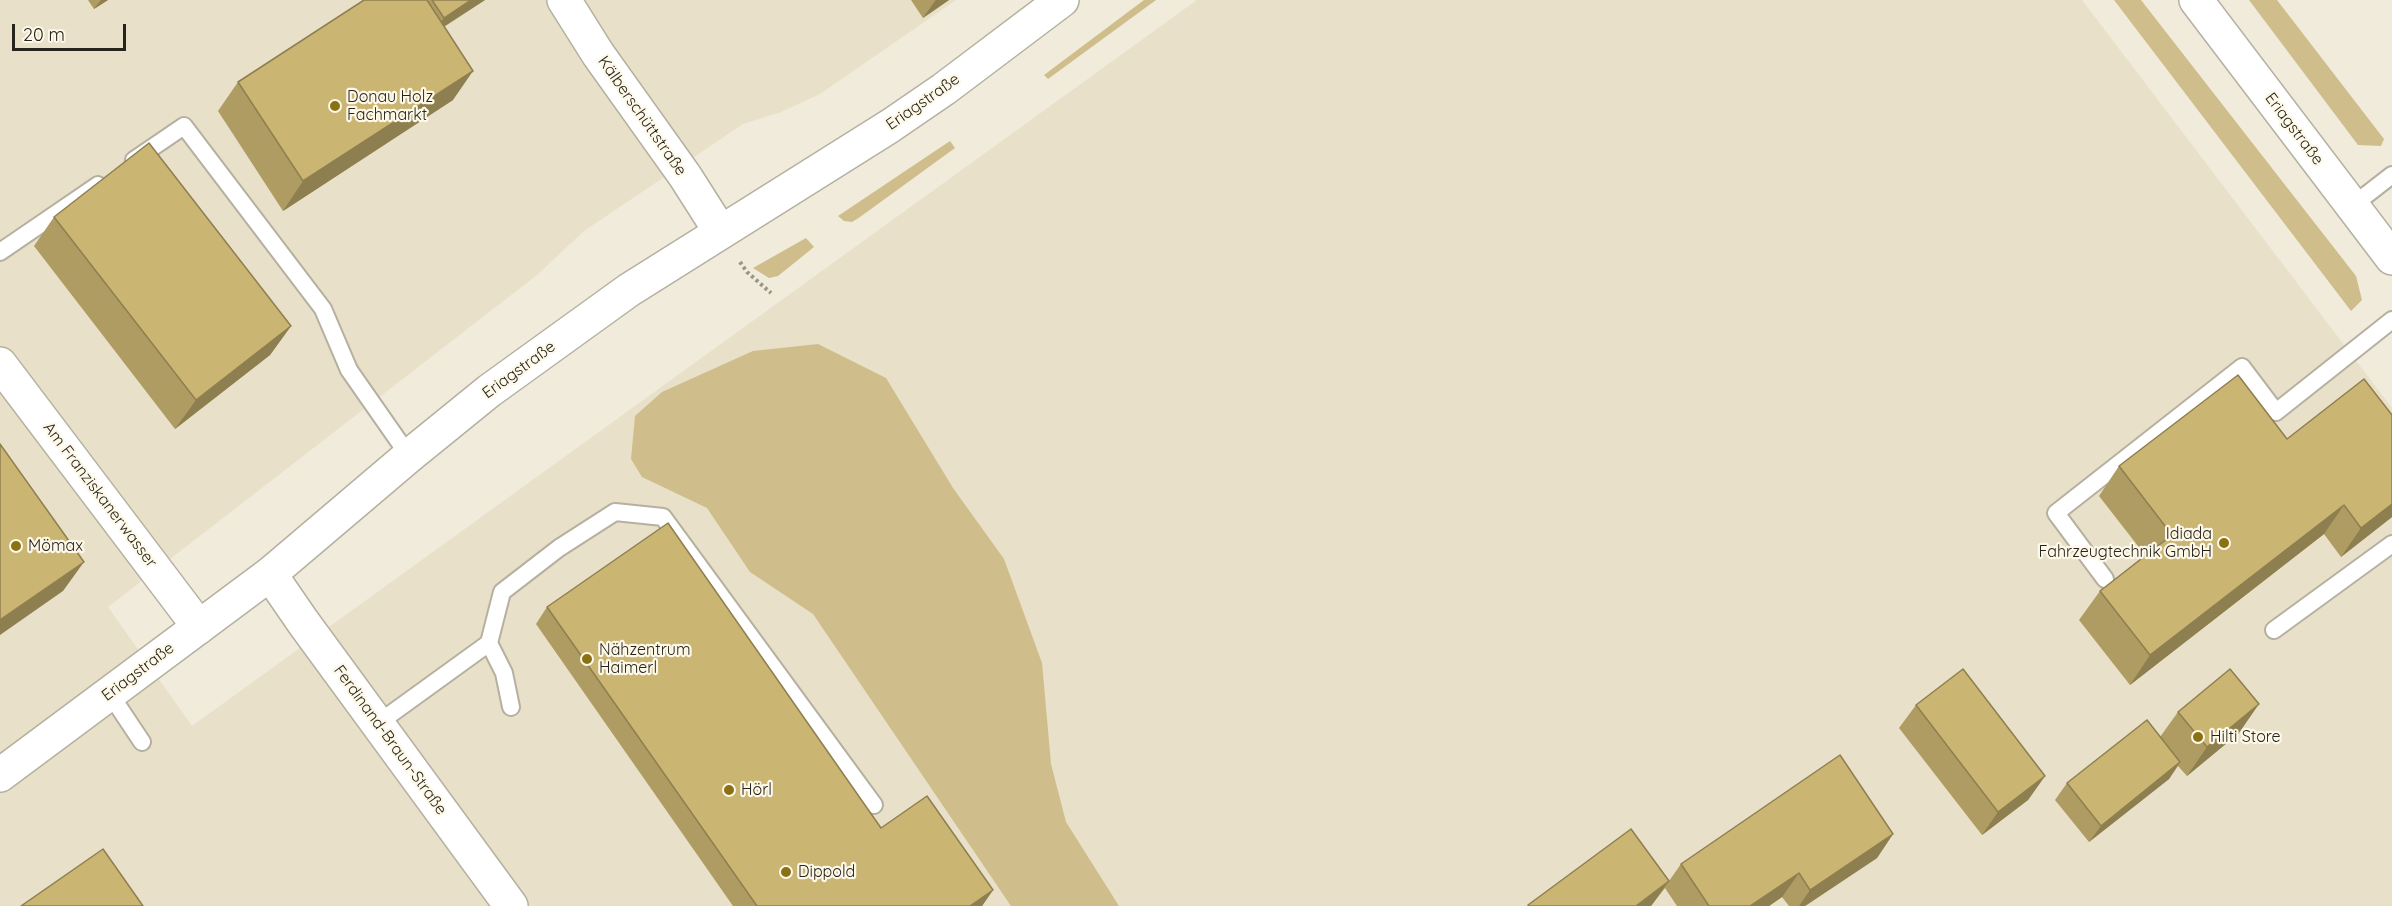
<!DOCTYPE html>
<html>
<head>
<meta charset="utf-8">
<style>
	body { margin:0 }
	#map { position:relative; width:2392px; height:906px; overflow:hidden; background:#f0ebda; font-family:Quicksand,sans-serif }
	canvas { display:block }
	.scale { position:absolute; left:12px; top:24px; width:114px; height:27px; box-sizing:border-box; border:3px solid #26241d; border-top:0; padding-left:8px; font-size:18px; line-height:21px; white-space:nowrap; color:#26241d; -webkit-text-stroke:4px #fdf8e7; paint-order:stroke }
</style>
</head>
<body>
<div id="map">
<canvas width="2392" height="906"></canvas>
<div class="scale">20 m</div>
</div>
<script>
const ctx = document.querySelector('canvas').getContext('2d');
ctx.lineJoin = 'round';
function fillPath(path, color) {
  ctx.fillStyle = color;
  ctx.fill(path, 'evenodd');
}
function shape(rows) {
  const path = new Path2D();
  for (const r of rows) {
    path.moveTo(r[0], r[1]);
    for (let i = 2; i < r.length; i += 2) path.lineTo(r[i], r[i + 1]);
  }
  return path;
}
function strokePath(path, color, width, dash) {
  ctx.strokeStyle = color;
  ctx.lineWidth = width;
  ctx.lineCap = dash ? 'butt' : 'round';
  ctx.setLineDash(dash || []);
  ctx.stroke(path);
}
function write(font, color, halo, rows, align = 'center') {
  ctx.font = font + ' Quicksand,sans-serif';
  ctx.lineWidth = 4.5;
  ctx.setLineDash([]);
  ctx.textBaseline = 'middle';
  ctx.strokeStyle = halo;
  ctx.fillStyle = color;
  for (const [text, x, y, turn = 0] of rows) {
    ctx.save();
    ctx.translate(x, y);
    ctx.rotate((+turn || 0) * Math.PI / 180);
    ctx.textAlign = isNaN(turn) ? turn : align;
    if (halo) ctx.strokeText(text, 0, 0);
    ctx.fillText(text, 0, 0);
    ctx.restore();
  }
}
fillPath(shape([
	[0,0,956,0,820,94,781,112,743,124,584,231,537,275,108,607,192,726,1197,0,2082,0,2392,408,2392,906,0,906]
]), '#e8e0c8');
fillPath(shape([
	[1144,0,1156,0,1048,79,1044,75],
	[2114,0,2141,0,2356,276,2362,300,2351,311],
	[2249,0,2277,0,2384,139,2381,146,2358,145],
	[950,141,955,148,860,217,852,222,844,221,838,216],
	[806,238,814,247,778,276,769,278,753,268],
	[818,344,886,378,953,488,1004,559,1042,663,1051,764,1066,822,1119,906,1011,906,813,614,750,572,707,508,642,477,631,459,635,416,662,392,753,351]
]), '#cfbe8b');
const lane = shape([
	[134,160,184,126,323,309,349,370,409,456],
	[2352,206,2392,175],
	[0,252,98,185],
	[2105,579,2056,513,2242,367,2276,412,2392,320],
	[2274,630,2392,544],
	[489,643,502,592,559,548,615,512,663,517,874,805],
	[110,694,142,742],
	[377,724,489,643,504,673,511,707]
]);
const street = shape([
	[564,0,598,54,685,176,720,231],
	[0,364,199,627],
	[270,574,303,622,511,906]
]);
const secondary = shape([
	[2196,0,2392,258],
	[0,775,270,574,409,456,489,391,629,290,890,126,944,89,1062,0]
]);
strokePath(lane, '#b5b0a0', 20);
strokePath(street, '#b5b0a0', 36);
strokePath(secondary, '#b5b0a0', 36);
strokePath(shape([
	[740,262,747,272,771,293]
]), '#999588', 4, [3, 3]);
strokePath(lane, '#fff', 16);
strokePath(street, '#fff', 33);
strokePath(secondary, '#fff', 33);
fillPath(shape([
	[88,0,108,0,94,9],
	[364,0,485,0,444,27,453,100,283,211,218,111,238,82],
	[911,0,949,0,923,18],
	[54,217,291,326,270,355,175,429,34,246],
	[2392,415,2392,517,2341,557,2324,534,2130,685,2079,620,2100,591,2145,555,2099,496,2119,466,2287,439],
	[547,607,881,828,993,890,982,906,733,906,536,624],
	[1916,705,2045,776,2028,800,1982,835,1899,728],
	[2178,712,2239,733,2187,776,2178,766,2169,779,2089,842,2055,800,2067,783,2160,737],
	[1893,834,1877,858,1805,906,1789,906,1782,897,1769,906,1677,906,1665,888,1651,906,1527,906,1528,905,1669,881,1681,864]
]), '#af9c62');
fillPath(shape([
	[101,0,108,0,94,9],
	[471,0,485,0,432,34,444,18],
	[936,0,949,0,923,18,935,1],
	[473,71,453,100,283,211,303,181],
	[291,326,270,355,175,429,196,400],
	[2392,504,2392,517,2341,557,2361,528],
	[2344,505,2324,534,2130,685,2150,655],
	[84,562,63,591,0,635,0,620],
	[2259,704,2239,733,2187,776,2207,747],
	[2180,762,2169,779,2089,842,2101,826],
	[2045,776,2028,800,1982,835,1998,812],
	[1893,834,1877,858,1805,906,1799,906,1810,890],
	[1799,873,1782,897,1769,906,1750,906],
	[1669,881,1651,906,1636,906],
	[993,890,982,906,970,906]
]), '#8e7f50');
const building = shape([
	[364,0,427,0,473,71,303,181,238,82,364,0],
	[432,0,471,0,444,18,432,0],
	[149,143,291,326,196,400,54,217,149,143],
	[2238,375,2287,439,2364,379,2392,415,2392,504,2361,528,2344,505,2150,655,2100,591,2172,535,2119,466,2238,375],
	[0,444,84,562,0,620,0,444],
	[668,523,881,828,927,796,993,890,970,906,757,906,547,607,668,523],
	[1963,669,2045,776,1998,812,1916,705,1963,669],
	[2230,669,2259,704,2207,747,2178,712,2230,669],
	[2147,720,2180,762,2101,826,2067,783,2147,720],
	[1840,755,1893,834,1810,890,1799,873,1750,906,1709,906,1681,864,1840,755],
	[1631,829,1669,881,1636,906,1529,906,1528,905,1631,829],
	[103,849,143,906,21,906,103,849]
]);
fillPath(building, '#cbb572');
strokePath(building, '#8e7f50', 1.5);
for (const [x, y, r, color] of [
	[335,106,6,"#8a7113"],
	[2224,543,6,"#8a7113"],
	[16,546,6,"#8a7113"],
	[587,659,6,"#8a7113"],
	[2198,737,6,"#8a7113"],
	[729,790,6,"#8a7113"],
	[786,872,6,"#8a7113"]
]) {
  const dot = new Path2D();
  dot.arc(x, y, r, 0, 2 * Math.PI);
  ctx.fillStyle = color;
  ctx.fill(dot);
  strokePath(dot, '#fdf8e7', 2);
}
write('16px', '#26241d', '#fdf8e7', [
	["Donau Holz",347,97],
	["Fachmarkt",347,115],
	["Idiada",2212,534,"right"],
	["Fahrzeugtechnik GmbH",2212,552,"right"],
	["Mömax",28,546],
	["Nähzentrum",599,650],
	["Haimerl",599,668],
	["Hilti Store",2210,737],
	["Hörl",741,790],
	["Dippold",798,872]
], 'left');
write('16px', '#26241d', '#fdf8e7', [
	["Eriagstraße",923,102,-35],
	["Kälberschüttstraße",642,116,55],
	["Eriagstraße",2294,129,53],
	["Eriagstraße",519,370,-36],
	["Am Franziskanerwasser",100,495,53],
	["Eriagstraße",138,672,-37],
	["Ferdinand-Braun-Straße",390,740,54]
]);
</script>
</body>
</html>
